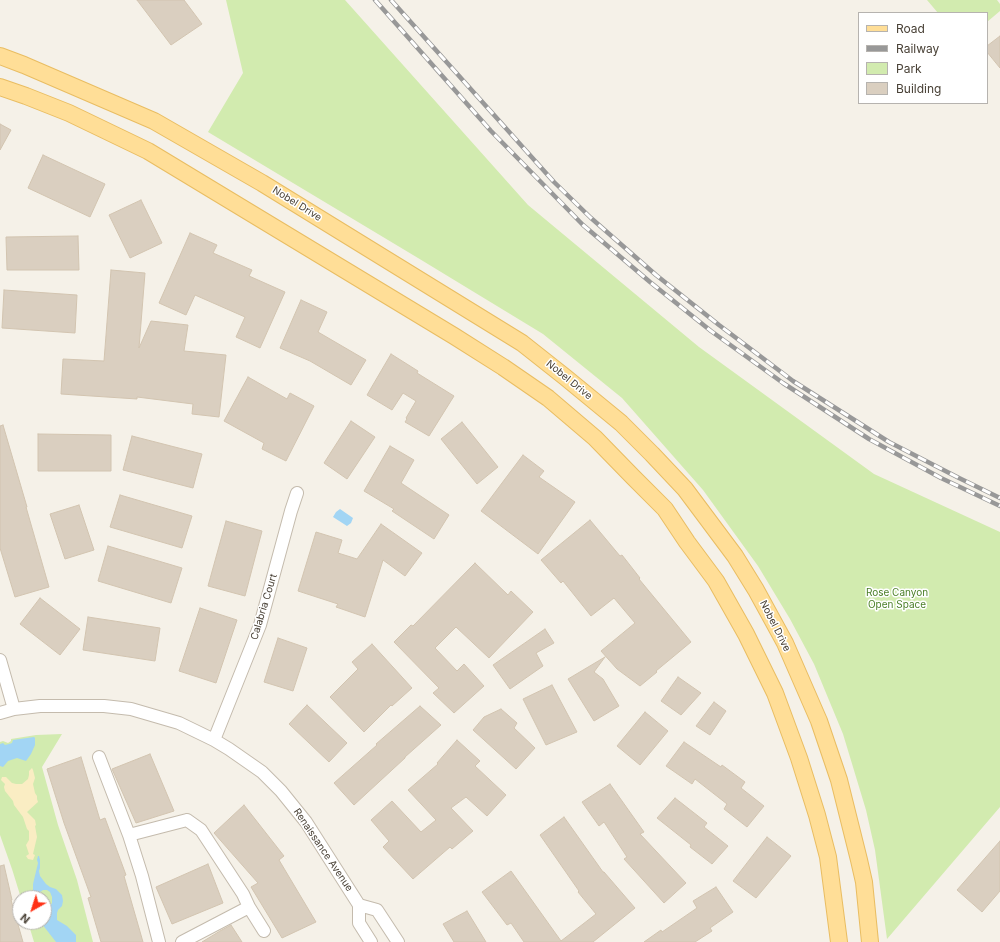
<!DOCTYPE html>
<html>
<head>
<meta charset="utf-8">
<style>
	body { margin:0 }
	#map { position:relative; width:1000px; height:942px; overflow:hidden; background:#f5f1e8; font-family:Inter,sans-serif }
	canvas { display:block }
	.legend { position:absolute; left:858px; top:12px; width:130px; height:92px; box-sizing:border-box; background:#fff; border:1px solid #b6b3af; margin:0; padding:5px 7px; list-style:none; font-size:12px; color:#494136 }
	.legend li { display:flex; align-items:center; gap:8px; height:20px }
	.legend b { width:20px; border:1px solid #b6b3af }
	.north { position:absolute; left:12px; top:890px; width:40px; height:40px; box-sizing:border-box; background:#fff; border:1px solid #b6b3af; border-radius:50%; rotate:219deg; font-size:11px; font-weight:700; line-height:16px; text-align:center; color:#494136 }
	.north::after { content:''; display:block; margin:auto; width:14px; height:18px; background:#ff3115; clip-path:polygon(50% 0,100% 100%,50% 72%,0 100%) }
</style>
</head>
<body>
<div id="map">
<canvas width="1000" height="942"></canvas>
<ul class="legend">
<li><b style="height:5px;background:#ffde97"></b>Road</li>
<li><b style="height:5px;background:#989898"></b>Railway</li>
<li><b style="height:11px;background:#d2ebaf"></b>Park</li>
<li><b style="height:11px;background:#dacfc0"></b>Building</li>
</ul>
<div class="north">N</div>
</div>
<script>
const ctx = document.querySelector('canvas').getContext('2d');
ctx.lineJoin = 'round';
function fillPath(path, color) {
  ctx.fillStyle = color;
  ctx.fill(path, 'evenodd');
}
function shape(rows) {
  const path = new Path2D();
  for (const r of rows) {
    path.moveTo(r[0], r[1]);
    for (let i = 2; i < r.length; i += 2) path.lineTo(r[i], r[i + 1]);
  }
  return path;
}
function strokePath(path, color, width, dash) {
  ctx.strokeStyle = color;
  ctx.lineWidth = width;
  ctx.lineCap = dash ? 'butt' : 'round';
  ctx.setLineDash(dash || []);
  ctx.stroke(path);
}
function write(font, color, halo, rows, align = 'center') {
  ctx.font = font + ' Inter,sans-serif';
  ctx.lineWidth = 3;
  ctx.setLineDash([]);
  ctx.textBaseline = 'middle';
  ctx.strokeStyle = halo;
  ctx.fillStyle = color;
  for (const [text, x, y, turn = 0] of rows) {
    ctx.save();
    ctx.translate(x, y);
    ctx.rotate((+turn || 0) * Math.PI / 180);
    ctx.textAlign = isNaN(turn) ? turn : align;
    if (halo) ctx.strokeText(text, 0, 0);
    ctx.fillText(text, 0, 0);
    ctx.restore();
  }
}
fillPath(shape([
	[226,0,345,0,528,205,699,347,874,474,1000,532,1000,807,887,939,875,850,866,810,843,734,814,664,790,619,758,566,703,490,622,398,543,334,418,258,208,132,243,73],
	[927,0,997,0,1000,4,1000,11,987,22,987,13,938,13],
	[62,734,42,767,58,825,77,880,93,942,34,942,28,922,44,922,44,898,21,898,12,869,0,835,0,742,3,741,8,743,11,741,11,739,36,735]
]), '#d2ebaf');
fillPath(shape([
	[32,768,33,770,35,778,33,784,35,793,37,796,37,799,38,802,27,812,35,820,36,825,35,826,37,837,33,854,35,855,33,860,28,859,26,856,29,854,26,845,29,840,29,831,27,829,23,817,14,805,13,801,5,791,4,787,5,784,1,780,2,777,6,777,12,783,16,784,22,784,28,779,29,775,29,771]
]), '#faedc3');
fillPath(shape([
	[340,509,353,518,351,523,347,526,333,517,336,512],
	[34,737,35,738,35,745,31,754,26,761,17,758,8,761,3,767,0,766,0,744,3,743,5,745,9,744,12,743,13,740],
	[38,856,39,856,40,860,40,868,39,871,40,876,46,884,50,887,56,889,62,895,63,901,62,906,58,910,57,913,57,920,67,926,76,935,76,942,56,942,42,924,42,922,44,922,44,916,52,903,52,897,50,892,47,890,43,890,40,892,37,898,35,897,33,892,33,884,38,863,37,860]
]), '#a2d5f4');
const building = shape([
	[137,0,184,0,202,24,171,45,137,0],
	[1000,36,1000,68,987,52,987,46,1000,36],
	[0,124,11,130,0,150,0,124],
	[43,155,105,184,90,217,28,188,43,155],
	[141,200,162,243,130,258,109,215,141,200],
	[190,233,217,245,213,253,252,270,249,276,285,292,260,348,236,337,245,317,195,295,186,315,159,303,190,233],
	[78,236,79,270,7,270,6,237,78,236],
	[111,270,145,273,139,348,151,321,188,325,184,351,226,355,219,417,192,414,193,404,137,397,137,399,61,394,63,359,104,361,111,270],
	[4,290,77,295,75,333,2,328,4,290],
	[301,300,327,312,318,332,366,360,351,385,310,361,280,348,301,300],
	[391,354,418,371,417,373,454,396,429,436,405,422,407,419,406,418,416,401,403,393,392,410,367,395,391,354],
	[248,377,287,399,290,393,314,406,286,461,262,449,264,443,224,421,248,377],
	[351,421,375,437,347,479,324,463,351,421],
	[462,422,498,467,477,484,441,439,462,422],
	[3,425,27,507,26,507,49,587,15,597,0,548,0,426,3,425],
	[38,434,111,435,111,471,38,471,38,434],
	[132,436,202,454,193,488,123,470,132,436],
	[390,446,414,460,401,483,449,515,434,539,392,511,394,509,364,491,390,446],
	[523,455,544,471,539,477,575,502,538,554,481,511,523,455],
	[120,495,192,516,182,548,110,527,120,495],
	[79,505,94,550,65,559,50,514,79,505],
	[590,520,620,556,622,555,640,578,639,579,691,642,656,671,657,672,640,686,617,669,601,651,635,623,614,598,591,616,563,581,561,583,541,560,590,520],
	[226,521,262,531,245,596,208,586,226,521],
	[381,524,422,553,405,576,383,560,365,617,336,607,338,604,298,591,316,532,342,540,338,553,357,559,381,524],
	[108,546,182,568,171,603,98,581,108,546],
	[475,563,508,595,511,591,533,612,489,658,456,627,435,648,457,671,464,664,484,686,454,713,433,693,439,688,394,642,411,625,413,626,475,563],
	[40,598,80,629,60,655,20,624,40,598],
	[200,608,237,620,216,683,179,671,200,608],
	[88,617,160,628,155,661,83,650,88,617],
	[545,629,554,643,536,653,543,666,510,689,493,665,545,629],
	[278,638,307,648,293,691,264,682,278,638],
	[372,644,412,688,392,706,391,705,364,732,330,697,358,669,352,662,372,644],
	[605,657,594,672,603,679,619,706,594,721,568,679,605,657],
	[678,677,701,693,681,715,661,701,678,677],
	[552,685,577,732,546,745,523,699,552,685],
	[714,702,726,711,710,735,696,726,714,702],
	[307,705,347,743,329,762,289,724,307,705],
	[420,706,441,725,405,757,405,758,354,805,334,783,377,745,376,744,420,706],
	[501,709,517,723,514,728,535,748,516,769,473,730,484,717,501,709],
	[645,712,668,731,640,765,617,746,645,712],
	[457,740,480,761,475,766,506,795,487,816,466,797,451,808,473,831,452,849,450,847,413,879,383,847,389,841,371,820,392,801,421,832,436,820,408,790,438,764,437,763,457,740],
	[684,742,721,767,722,765,745,782,741,788,764,806,747,827,724,809,727,804,695,779,692,784,666,766,684,742],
	[150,754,174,811,136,823,112,769,150,754],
	[81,757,100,820,105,818,126,875,124,876,143,942,101,942,88,898,91,897,64,823,47,769,81,757],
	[610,784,644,832,640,834,686,883,664,903,624,859,627,857,604,822,599,826,582,802,610,784],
	[675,798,707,823,704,827,728,846,712,864,690,847,691,845,657,818,675,798],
	[244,805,284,856,279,860,316,922,282,938,251,887,258,883,214,833,244,805],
	[564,817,603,872,604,872,635,908,593,942,524,942,511,923,507,925,482,892,511,871,561,941,596,914,578,892,579,891,540,835,564,817],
	[767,837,791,856,756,898,733,881,767,837],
	[1000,841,1000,891,982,912,957,890,1000,841],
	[208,864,223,903,172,924,156,887,208,864],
	[4,865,12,900,11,900,23,942,0,942,0,866,4,865],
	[716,887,733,912,710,928,712,931,695,942,644,942,661,930,662,932,697,908,693,901,716,887],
	[467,911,486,942,454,942,443,924,467,911],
	[231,925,242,942,202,942,220,931,231,925]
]);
fillPath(building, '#dacfc0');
strokePath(building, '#d2c4b0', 1);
const minor = shape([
	[0,660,14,709],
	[0,713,14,709,40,706,104,706,131,709,179,723,214,740,229,749,262,772,281,791,306,822,359,905,359,923,371,942],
	[214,740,260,625,291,511,297,493],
	[99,757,129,835,142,876,159,942],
	[187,820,201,830,243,894,249,907,264,931],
	[129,835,187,820],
	[359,905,377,910,398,942],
	[182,942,249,907]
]);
const major = shape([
	[0,56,24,65,154,121,262,183,522,343,565,377,621,423,652,454,685,489,735,556,756,590,785,643,819,721,839,780,859,860,864,882,870,942],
	[0,87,26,96,69,113,148,151,454,336,503,367,548,398,595,438,633,477,665,509,687,542,716,581,746,634,775,693,799,758,817,815,828,857,839,942]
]);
strokePath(minor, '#c4bbad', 14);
strokePath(major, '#e9bd62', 18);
strokePath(minor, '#fff', 12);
strokePath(major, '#ffde97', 16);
const rail = shape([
	[375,0,491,131,583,225,650,282,711,331,783,383,869,439,941,478,1000,506],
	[391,0,554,182,591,218,656,275,719,325,793,381,889,442,959,478,1000,498]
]);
strokePath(rail, '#989898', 4.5);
strokePath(rail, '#fff', 3, [9]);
write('10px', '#494136', '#fff', [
	["Nobel Drive",297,204,32],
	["Nobel Drive",569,380,39],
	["Calabria Court",264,607,-73],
	["Nobel Drive",775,626,63],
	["Renaissance Avenue",323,850,56]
]);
write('10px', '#4a7e26', '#fff', [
	["Rose Canyon",897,593],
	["Open Space",897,605]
]);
</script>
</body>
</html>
